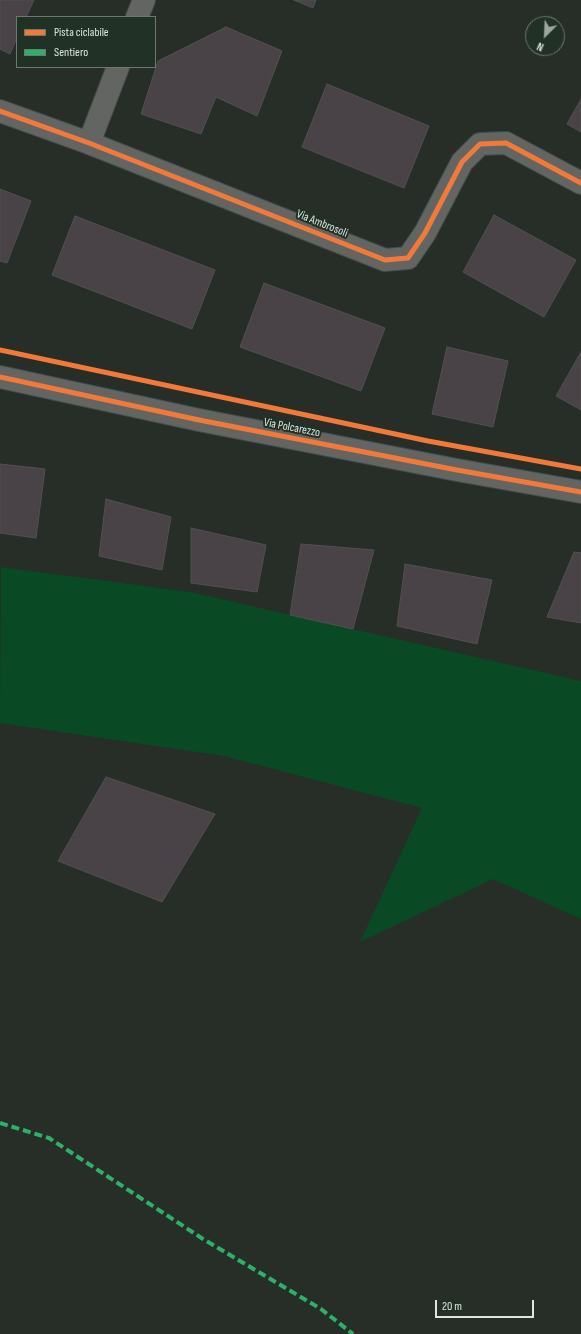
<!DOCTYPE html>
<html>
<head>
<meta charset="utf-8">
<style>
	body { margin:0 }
	#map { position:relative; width:581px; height:1334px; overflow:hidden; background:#262e27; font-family:"Sofia Sans Condensed",sans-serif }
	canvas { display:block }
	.legend { position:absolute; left:16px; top:16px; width:140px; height:52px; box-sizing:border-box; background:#223125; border:1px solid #6c796f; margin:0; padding:5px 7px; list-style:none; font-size:12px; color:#dce5de }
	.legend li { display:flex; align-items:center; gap:8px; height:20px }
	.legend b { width:20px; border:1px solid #6c796f }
	.north { position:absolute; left:525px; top:16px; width:40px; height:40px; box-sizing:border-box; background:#223125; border:1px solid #6c796f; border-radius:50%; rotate:204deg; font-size:11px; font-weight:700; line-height:16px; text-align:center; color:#dce5de }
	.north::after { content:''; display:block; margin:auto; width:14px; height:18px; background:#9ca59e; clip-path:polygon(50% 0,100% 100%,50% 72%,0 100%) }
	.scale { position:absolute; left:435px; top:1300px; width:99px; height:18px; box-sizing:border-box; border:2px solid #dce5de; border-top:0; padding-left:5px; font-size:12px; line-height:14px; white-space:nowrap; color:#dce5de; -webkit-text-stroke:3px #223125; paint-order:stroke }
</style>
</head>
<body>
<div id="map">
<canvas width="581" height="1334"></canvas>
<ul class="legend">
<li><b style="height:5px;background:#f17a3a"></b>Pista ciclabile</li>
<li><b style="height:5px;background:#2db169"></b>Sentiero</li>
</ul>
<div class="north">N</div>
<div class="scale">20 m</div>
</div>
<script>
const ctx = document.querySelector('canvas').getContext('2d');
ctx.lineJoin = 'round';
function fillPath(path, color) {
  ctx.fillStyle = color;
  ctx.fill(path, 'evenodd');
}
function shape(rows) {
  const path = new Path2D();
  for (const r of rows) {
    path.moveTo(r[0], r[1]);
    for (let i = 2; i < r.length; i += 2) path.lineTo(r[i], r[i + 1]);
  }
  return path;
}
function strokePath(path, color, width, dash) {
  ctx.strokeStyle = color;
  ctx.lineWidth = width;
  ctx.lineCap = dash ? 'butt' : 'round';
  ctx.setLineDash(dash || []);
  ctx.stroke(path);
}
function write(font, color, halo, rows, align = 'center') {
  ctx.font = font + ' "Sofia Sans Condensed",sans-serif';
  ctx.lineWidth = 4;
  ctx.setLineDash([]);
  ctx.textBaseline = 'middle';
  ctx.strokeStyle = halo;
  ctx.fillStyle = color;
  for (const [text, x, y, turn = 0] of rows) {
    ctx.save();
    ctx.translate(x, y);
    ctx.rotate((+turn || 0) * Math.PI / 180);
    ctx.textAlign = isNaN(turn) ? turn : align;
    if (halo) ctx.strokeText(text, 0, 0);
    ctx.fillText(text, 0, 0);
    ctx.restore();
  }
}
fillPath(shape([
	[1,567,190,592,581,681,581,919,493,879,360,942,422,808,224,756,0,723]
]), '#094a24');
const building = shape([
	[0,0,34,0,26,17,17,17,17,38,10,54,0,49,0,0],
	[294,0,316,0,313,8,294,0],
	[226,27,282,51,257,116,216,97,201,134,141,114,158,61,226,27],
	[327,84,429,126,404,188,302,147,327,84],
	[581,99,581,132,567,124,581,99],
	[0,189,31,201,7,263,0,261,0,189],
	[494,215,576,260,544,317,463,272,494,215],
	[75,216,215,270,192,329,52,275,75,216],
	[264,283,385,328,361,391,240,347,264,283],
	[447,347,508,361,493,427,432,414,447,347],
	[581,352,581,410,556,396,581,352],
	[0,464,45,469,36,538,0,533,0,464],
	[106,499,171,517,162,570,99,556,106,499],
	[191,528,266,545,257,592,191,583,191,528],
	[301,544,374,550,353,629,290,615,301,544],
	[574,552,581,553,581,623,547,617,574,552],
	[405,564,492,580,477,644,397,626,405,564],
	[106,777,215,814,162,902,58,861,106,777]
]);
fillPath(building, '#494247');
strokePath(building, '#505150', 1);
const minor = shape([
	[137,17,144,0],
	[0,111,89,143,385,260,408,258,425,233,462,162,480,144,506,143,581,183],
	[89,143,118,67],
	[0,377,199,420,457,470,581,492]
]);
strokePath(minor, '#444a45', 24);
strokePath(minor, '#626562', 22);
strokePath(shape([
	[0,1123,49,1138,203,1239,321,1309,353,1334]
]), '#2db169', 4, [8, 4]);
strokePath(shape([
	[0,111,89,143,385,260,408,258,425,233,462,162,480,144,506,143,581,183],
	[0,350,428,441,581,469],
	[0,377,199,420,457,470,581,492]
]), '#f17a3a', 5);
write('12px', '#dce5de', '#223125', [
	["Via Ambrosoli",322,224,22],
	["Via Polcarezzo",292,428,11]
]);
</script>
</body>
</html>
